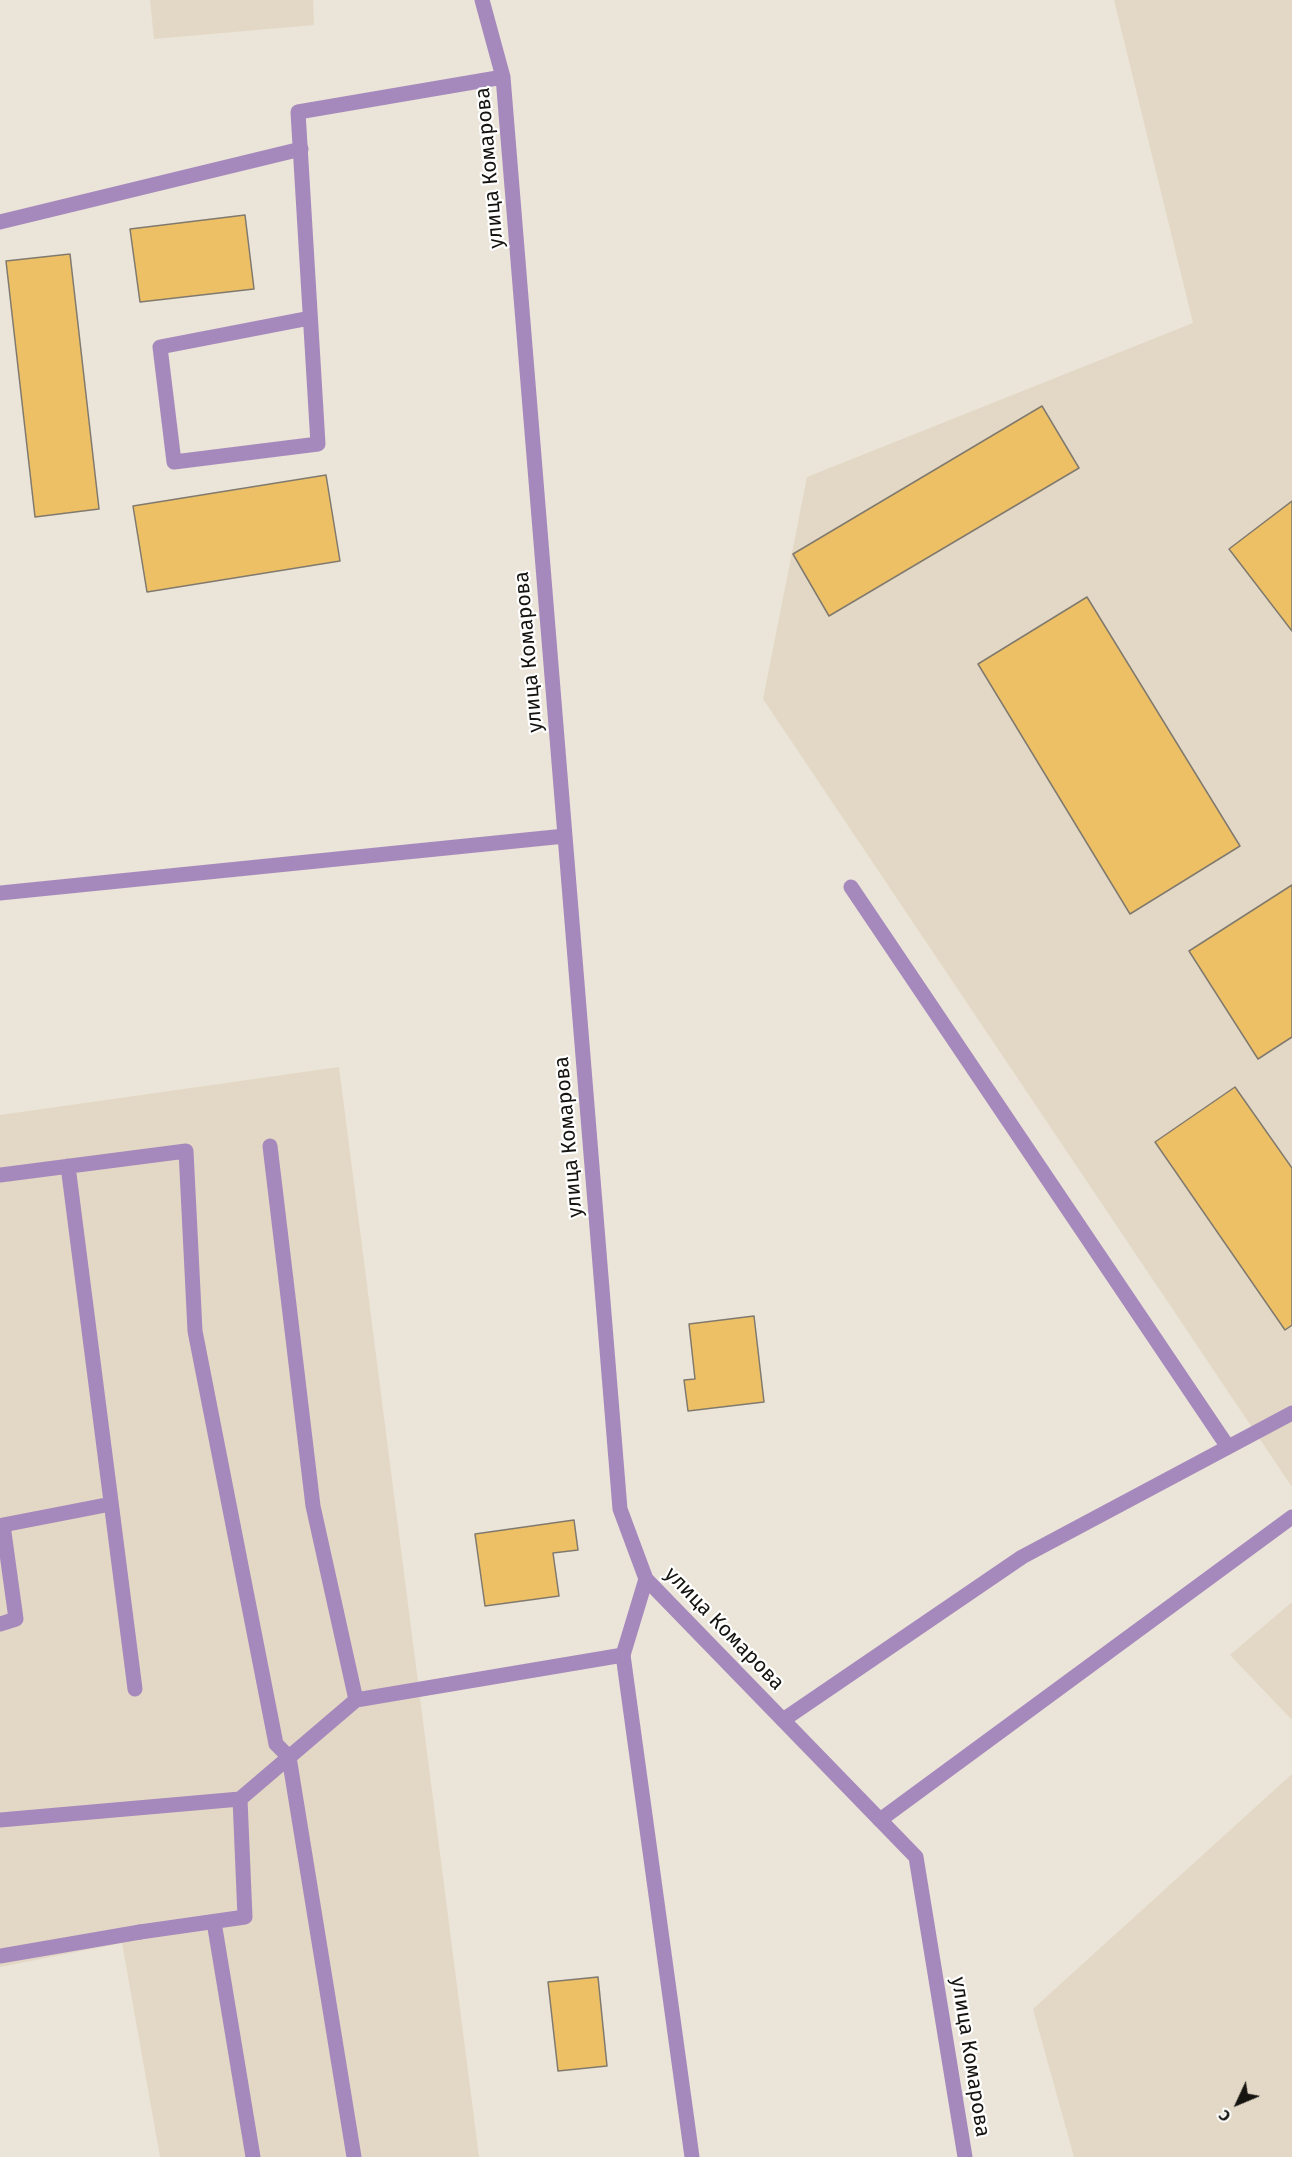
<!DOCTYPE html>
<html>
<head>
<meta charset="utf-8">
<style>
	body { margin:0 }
	#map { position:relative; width:1292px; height:2157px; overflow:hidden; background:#ebe4d8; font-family:"Fira Sans",sans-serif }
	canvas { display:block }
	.north { position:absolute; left:1208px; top:2073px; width:60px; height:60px; -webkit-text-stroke:4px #fff; paint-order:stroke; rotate:226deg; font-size:16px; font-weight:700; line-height:24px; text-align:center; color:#161410 }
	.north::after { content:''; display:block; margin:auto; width:21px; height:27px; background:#161410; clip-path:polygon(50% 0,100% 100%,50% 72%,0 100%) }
</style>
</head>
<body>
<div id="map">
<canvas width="1292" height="2157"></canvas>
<div class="north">С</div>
</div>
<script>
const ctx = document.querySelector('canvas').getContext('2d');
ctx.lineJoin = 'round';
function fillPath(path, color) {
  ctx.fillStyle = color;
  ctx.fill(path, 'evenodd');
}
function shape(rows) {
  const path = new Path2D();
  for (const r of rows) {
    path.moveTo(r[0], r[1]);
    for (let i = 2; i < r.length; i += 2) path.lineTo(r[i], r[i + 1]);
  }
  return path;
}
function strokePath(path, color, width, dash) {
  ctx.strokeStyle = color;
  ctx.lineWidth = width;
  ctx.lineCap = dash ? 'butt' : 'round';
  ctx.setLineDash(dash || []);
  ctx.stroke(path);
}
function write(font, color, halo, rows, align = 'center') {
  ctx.font = font + ' "Fira Sans",sans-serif';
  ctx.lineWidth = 4.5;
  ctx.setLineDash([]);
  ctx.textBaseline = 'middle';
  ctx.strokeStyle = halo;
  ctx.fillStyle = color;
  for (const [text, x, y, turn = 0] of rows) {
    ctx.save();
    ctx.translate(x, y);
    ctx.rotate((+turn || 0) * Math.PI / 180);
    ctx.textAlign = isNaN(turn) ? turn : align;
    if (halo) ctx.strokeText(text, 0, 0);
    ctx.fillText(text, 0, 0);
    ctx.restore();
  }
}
fillPath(shape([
	[150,0,313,0,314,25,154,39],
	[1114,0,1292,0,1292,1487,763,699,807,477,1193,323],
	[339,1067,479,2157,160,2157,122,1943,0,1967,0,1115],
	[1292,1602,1292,1720,1230,1655],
	[1292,1774,1292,2157,1074,2157,1033,2009]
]), '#e3d8c5');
const building = shape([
	[245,215,254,289,140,302,130,229,245,215],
	[70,254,99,509,35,517,6,261,70,254],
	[1042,406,1079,468,829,616,793,554,1042,406],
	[326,475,340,561,147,592,133,506,326,475],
	[1292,501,1292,631,1229,549,1292,501],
	[1087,597,1240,846,1130,914,978,664,1087,597],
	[1292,885,1292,1037,1258,1059,1189,951,1292,885],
	[1235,1087,1292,1168,1292,1325,1285,1330,1155,1142,1235,1087],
	[754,1316,764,1402,688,1411,684,1380,695,1379,689,1324,754,1316],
	[574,1520,578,1550,553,1553,559,1596,485,1606,475,1534,574,1520],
	[598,1977,607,2066,558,2071,548,1982,598,1977]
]);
fillPath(building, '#eec066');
strokePath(building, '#807a6e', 1.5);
strokePath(shape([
	[0,222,301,149],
	[851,887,1228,1447],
	[270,1146,313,1506,356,1700],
	[68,1166,135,1689],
	[0,1175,186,1151,195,1331,276,1744,289,1757,354,2157],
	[0,1624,16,1619,3,1525,111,1504],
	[783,1720,1022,1557,1292,1413],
	[0,1820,240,1799,356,1700,623,1655],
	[880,1820,1292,1517],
	[214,1922,253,2157],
	[140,1932,245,1917,240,1799]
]), '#a689bc', 15);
strokePath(shape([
	[482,0,503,77,620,1509,646,1579,916,1857,965,2157],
	[310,318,160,347,174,462,318,444,298,112,503,77],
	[0,893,565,836],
	[646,1579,623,1655,692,2157],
	[0,1956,140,1932]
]), '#a689bc', 15);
write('21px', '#161410', '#fff', [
	["улица Комарова",490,168,-95],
	["улица Комарова",529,652,-95],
	["улица Комарова",569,1137,-95],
	["улица Комарова",724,1629,46],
	["улица Комарова",970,2057,81]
]);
</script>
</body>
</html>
